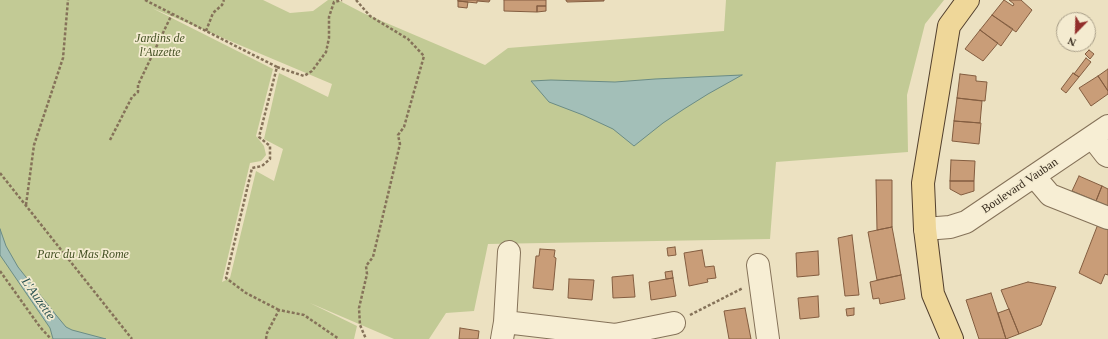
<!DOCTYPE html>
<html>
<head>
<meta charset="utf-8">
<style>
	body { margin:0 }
	#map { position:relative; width:1108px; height:339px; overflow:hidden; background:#ece1c1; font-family:"Times New Roman",serif }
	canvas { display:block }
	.north { position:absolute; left:1056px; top:12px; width:40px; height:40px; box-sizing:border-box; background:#f4ebd0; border:1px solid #a89e88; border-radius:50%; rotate:203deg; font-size:11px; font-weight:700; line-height:16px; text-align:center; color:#352a1d }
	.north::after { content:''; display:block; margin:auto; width:14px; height:18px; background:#922e2b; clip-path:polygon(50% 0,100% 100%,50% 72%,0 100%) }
</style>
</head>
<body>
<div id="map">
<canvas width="1108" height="339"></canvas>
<div class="north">N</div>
</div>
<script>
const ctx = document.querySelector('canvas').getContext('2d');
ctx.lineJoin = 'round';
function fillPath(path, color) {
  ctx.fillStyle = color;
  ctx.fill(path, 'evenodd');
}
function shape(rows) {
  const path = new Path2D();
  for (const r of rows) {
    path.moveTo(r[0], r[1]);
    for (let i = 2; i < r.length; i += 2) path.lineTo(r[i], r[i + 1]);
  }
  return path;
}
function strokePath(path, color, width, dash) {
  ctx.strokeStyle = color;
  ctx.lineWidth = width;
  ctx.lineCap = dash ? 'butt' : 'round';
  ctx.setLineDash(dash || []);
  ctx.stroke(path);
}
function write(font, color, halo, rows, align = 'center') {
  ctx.font = font + ' "Times New Roman",serif';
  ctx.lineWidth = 3.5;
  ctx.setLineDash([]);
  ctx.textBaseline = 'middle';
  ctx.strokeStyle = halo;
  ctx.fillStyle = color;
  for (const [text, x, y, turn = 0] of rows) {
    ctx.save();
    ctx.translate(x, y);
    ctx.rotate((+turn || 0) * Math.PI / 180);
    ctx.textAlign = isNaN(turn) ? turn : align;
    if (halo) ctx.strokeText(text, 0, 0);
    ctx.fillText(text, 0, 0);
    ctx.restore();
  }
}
fillPath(shape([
	[0,0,263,0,290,13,313,11,328,0,338,0,363,13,485,65,508,48,724,31,726,0,944,0,925,24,907,95,908,152,776,162,770,239,488,244,474,311,446,313,429,339,394,339,310,303,357,326,354,339,0,339],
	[152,8,332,84,328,97,279,73,264,139,283,149,274,181,256,171,230,278,222,282,250,163,261,161,266,155,264,146,256,136,273,69]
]), '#c2ca95');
const water = shape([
	[742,75,708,94,684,109,663,123,634,146,613,129,583,115,549,102,531,81,551,80,615,82,655,79,742,75],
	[0,229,6,246,18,267,56,315,66,327,72,330,106,339,53,339,50,328,0,255,0,229]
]);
fillPath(water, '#a3bfb8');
strokePath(water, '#6b8c85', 1);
const building = shape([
	[458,0,490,0,489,2,477,1,477,3,458,1,458,0],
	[504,0,546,0,546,6,537,6,537,12,504,11,504,0],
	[566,0,604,0,604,1,567,2,566,0],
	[1004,0,1013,6,1014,4,1009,0,1021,0,1032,10,1016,32,992,15,1004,0],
	[458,1,468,2,467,8,458,7,458,1],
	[537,6,546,6,546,11,537,12,537,6],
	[992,15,1013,29,1001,46,980,30,992,15],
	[980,30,998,43,983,61,965,49,980,30],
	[1089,50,1094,54,1090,59,1085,54,1089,50],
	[1086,58,1091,62,1079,77,1074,74,1086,58],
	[1108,69,1108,91,1098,76,1108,69],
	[1073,73,1079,77,1066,93,1061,89,1073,73],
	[960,74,976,76,976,81,987,82,985,101,957,98,960,74],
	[1098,76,1108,91,1108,94,1091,106,1079,88,1098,76],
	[957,98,982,101,980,123,954,121,957,98],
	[954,121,981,123,979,144,952,141,954,121],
	[951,160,975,161,974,181,950,181,951,160],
	[1079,176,1102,186,1096,201,1072,191,1079,176],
	[876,180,892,180,892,227,877,230,876,180],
	[950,181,974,181,974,191,961,195,950,189,950,181],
	[1102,186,1108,189,1108,206,1096,201,1102,186],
	[1100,219,1108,222,1108,275,1105,274,1101,284,1079,273,1100,219],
	[892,227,901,275,877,280,868,232,892,227],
	[852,235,859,295,845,296,838,238,852,235],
	[675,247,676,255,668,256,667,248,675,247],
	[540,249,555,250,554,257,556,258,553,290,533,288,536,256,539,256,540,249],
	[702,250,705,267,714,266,716,278,707,279,708,282,689,286,684,253,702,250],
	[818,251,819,275,797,277,796,253,818,251],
	[672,271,673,278,666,279,665,272,672,271],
	[633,275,635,297,613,298,612,277,633,275],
	[901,275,905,299,880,304,879,298,873,299,870,282,901,275],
	[673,278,676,296,651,300,649,282,673,278],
	[569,279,594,280,592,300,568,298,569,279],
	[1028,282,1056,287,1041,325,1019,334,1001,290,1028,282],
	[991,293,1006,339,979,339,966,300,991,293],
	[818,296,819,317,800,319,798,298,818,296],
	[745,308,751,339,729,339,724,311,745,308],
	[854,308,854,315,847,316,846,309,854,308],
	[1009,309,1019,334,1006,339,998,313,1009,309],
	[460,328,479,331,478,339,459,339,460,328]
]);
fillPath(building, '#c99d78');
strokePath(building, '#835d40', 1);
const minor = shape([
	[1092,137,1106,155,1108,156],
	[1034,176,1050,195,1108,218],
	[925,229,950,227,966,222,1108,126],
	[758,265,768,339],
	[505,322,615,335,674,323],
	[502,339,505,322,509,252]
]);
const major = shape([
	[952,339,933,294,925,229,923,183,949,26,968,0]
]);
strokePath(minor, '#857259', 24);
strokePath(major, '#53402e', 24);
strokePath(shape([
	[145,0,277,67,259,137,270,146,270,159,262,166,252,168,226,278,246,293,279,310],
	[356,0,370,16,408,39,424,56,404,127,398,135,400,144,373,257,366,266,367,274,359,308,360,325,366,339],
	[206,31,213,13,222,5,224,0],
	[277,67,304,76,312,71,326,52,329,38,329,17,334,2,342,0],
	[110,140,132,97,138,92,138,85,172,14],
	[0,173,132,339],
	[26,205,34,145,63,58,68,0],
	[0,271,40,327,51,339],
	[690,315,743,288],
	[266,339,267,333,279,310,304,315,339,339]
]), '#857259', 2.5, [3, 2]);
strokePath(minor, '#f7eed4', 22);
strokePath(major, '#efd799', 22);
write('italic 12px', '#445124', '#f4ebd0', [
	["Jardins de",160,39],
	["l'Auzette",160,53],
	["Parc du Mas Rome",83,255]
]);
write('12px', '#352a1d', '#f4ebd0', [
	["Boulevard Vauban",1020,186,-34]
]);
write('italic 13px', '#2d5453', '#f4ebd0', [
	["L'Auzette",38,299,55]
]);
</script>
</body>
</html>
